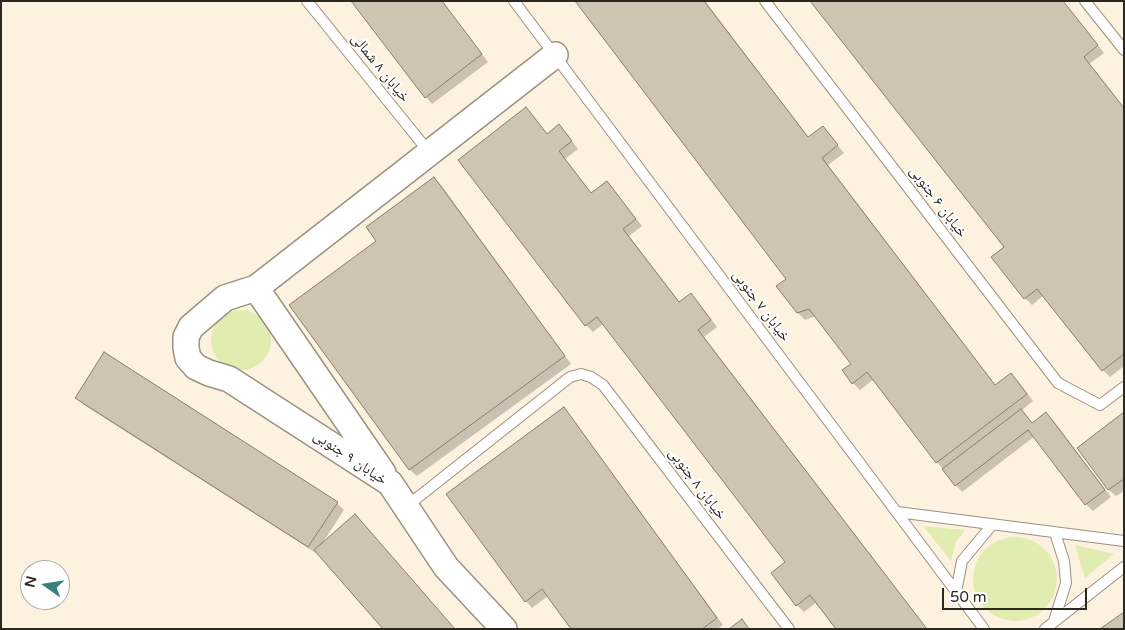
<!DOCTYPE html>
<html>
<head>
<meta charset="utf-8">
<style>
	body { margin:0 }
	#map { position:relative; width:1125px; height:630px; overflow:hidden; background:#fdf2df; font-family:"Varela Round",sans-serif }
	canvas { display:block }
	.frame { position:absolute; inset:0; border:2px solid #2b2820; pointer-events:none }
	.north { position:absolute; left:20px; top:560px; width:50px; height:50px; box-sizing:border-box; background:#fff; border:1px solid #aaa9a6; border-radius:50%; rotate:283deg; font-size:14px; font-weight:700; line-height:20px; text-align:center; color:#2b2820 }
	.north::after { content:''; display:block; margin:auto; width:18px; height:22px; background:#38807e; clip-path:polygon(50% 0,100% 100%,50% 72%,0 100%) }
	.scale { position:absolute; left:942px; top:588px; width:145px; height:22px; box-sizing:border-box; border:2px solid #2b2820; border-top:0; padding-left:6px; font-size:15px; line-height:18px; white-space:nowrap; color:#2b2820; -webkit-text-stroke:4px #fff; paint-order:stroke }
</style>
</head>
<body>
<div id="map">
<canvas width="1125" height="630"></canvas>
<div class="frame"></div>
<div class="north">N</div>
<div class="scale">50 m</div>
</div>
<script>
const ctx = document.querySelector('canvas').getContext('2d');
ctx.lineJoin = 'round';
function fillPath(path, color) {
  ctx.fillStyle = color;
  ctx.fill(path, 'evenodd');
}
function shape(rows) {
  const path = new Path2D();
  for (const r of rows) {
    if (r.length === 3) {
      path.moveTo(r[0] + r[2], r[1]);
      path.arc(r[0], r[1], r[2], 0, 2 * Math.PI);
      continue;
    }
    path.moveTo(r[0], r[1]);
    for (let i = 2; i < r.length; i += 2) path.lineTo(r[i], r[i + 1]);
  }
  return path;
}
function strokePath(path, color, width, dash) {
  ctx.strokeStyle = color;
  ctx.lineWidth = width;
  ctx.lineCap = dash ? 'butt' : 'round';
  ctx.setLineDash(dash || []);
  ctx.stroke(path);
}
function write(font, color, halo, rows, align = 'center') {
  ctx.font = font + ' "Varela Round","Noto Naskh Arabic",sans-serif';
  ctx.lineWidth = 4;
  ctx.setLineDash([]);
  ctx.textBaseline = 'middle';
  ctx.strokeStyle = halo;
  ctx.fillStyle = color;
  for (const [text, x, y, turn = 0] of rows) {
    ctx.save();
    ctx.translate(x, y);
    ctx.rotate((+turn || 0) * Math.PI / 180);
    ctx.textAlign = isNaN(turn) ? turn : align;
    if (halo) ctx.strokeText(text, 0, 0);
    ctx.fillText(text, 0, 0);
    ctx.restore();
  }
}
fillPath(shape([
	[241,340,30],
	[923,526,965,530,956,542,951,561],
	[1015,579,42],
	[1075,545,1114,554,1085,578]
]), '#e1ecb1');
fillPath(shape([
	[442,1,488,62,432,104,426,97],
	[576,1,705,1,809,138,823,127,844,153,828,165,996,386,1011,374,1018,381,1033,401,1021,411,1033,424,1046,414,1053,420,1111,497,1093,511,1086,504,1035,436,962,492,937,462,874,379,860,390,853,383,852,364,816,316,805,320,798,313,788,279],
	[1063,1,1104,53,1089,64,1124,108,1124,366,1110,377,1103,370,1044,295,1032,305,1025,298,993,257,1006,247,1045,3],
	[526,109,533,115,547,135,559,126,566,133,578,149,565,159,592,194,607,182,613,189,642,226,629,236,680,303,691,295,698,302,717,327,704,337,927,629,838,629,817,602,804,612,797,605,787,562,604,323,593,332,586,325],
	[434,179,441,185,571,364,417,476,410,470,291,305,378,241],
	[77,398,337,503,344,510,316,553,84,405],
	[564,409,570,416,723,625,717,629,572,629,548,596,532,608,526,601],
	[1124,414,1124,491,1116,496,1109,490,1078,448]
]), '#0003');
const building = shape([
	[351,1,442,1,482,54,425,98,351,1],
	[575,1,704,1,808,137,823,126,838,145,822,158,995,385,1011,373,1027,394,936,463,867,372,852,384,842,370,851,364,809,309,797,313,776,286,786,279,575,1],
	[810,1,1043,1,1044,2,1045,1,1063,1,1098,45,1084,57,1124,108,1124,354,1102,371,1037,289,1024,299,991,257,1004,247,810,1],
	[526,107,547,134,559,124,572,141,559,151,591,193,607,181,636,219,623,229,679,302,691,293,711,320,698,330,927,629,836,629,810,595,796,606,771,573,785,562,597,317,585,326,458,160,526,107],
	[434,177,565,356,409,470,289,305,376,241,366,227,434,177],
	[104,352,338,502,308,547,75,398,104,352],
	[564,407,717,618,702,629,571,629,542,589,525,602,446,494,564,407],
	[1021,409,1032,423,1046,412,1105,490,1085,505,1028,430,955,486,942,469,1021,409],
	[1124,412,1124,479,1108,490,1077,448,1124,412],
	[355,514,455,629,383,629,314,550,355,514],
	[1124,612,1124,629,1100,629,1124,612],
	[742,619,749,629,729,629,742,619]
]);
fillPath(building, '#cec4b2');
strokePath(building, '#867d6b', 1);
const service = shape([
	[307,1,429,152],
	[514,1,984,629],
	[765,1,1058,383,1100,405,1124,387],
	[1085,1,1124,50],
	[407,506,570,377,581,374,591,377,603,385,789,629],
	[897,512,1124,541],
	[956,592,962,561,992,525],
	[1054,621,1066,583,1064,561,1055,533],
	[1045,629,1124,567]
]);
const tertiary = shape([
	[256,288,383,473],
	[504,629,446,567,390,483,229,379,209,373,196,367,188,358,186,348,186,337,191,327,225,298,256,288,555,55]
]);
strokePath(service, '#9b9280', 12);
strokePath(tertiary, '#9b9280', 28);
strokePath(service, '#fff', 10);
strokePath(tertiary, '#fff', 25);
write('15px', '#2b2820', '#fff', [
	["خیابان ۸ شمالی",380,68,51],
	["خیابان ۶ جنوبی",938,202,53],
	["خیابان ۷ جنوبی",761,306,53],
	["خیابان ۹ جنوبی",350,458,34],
	["خیابان ۸ جنوبی",697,484,53]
]);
</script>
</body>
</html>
